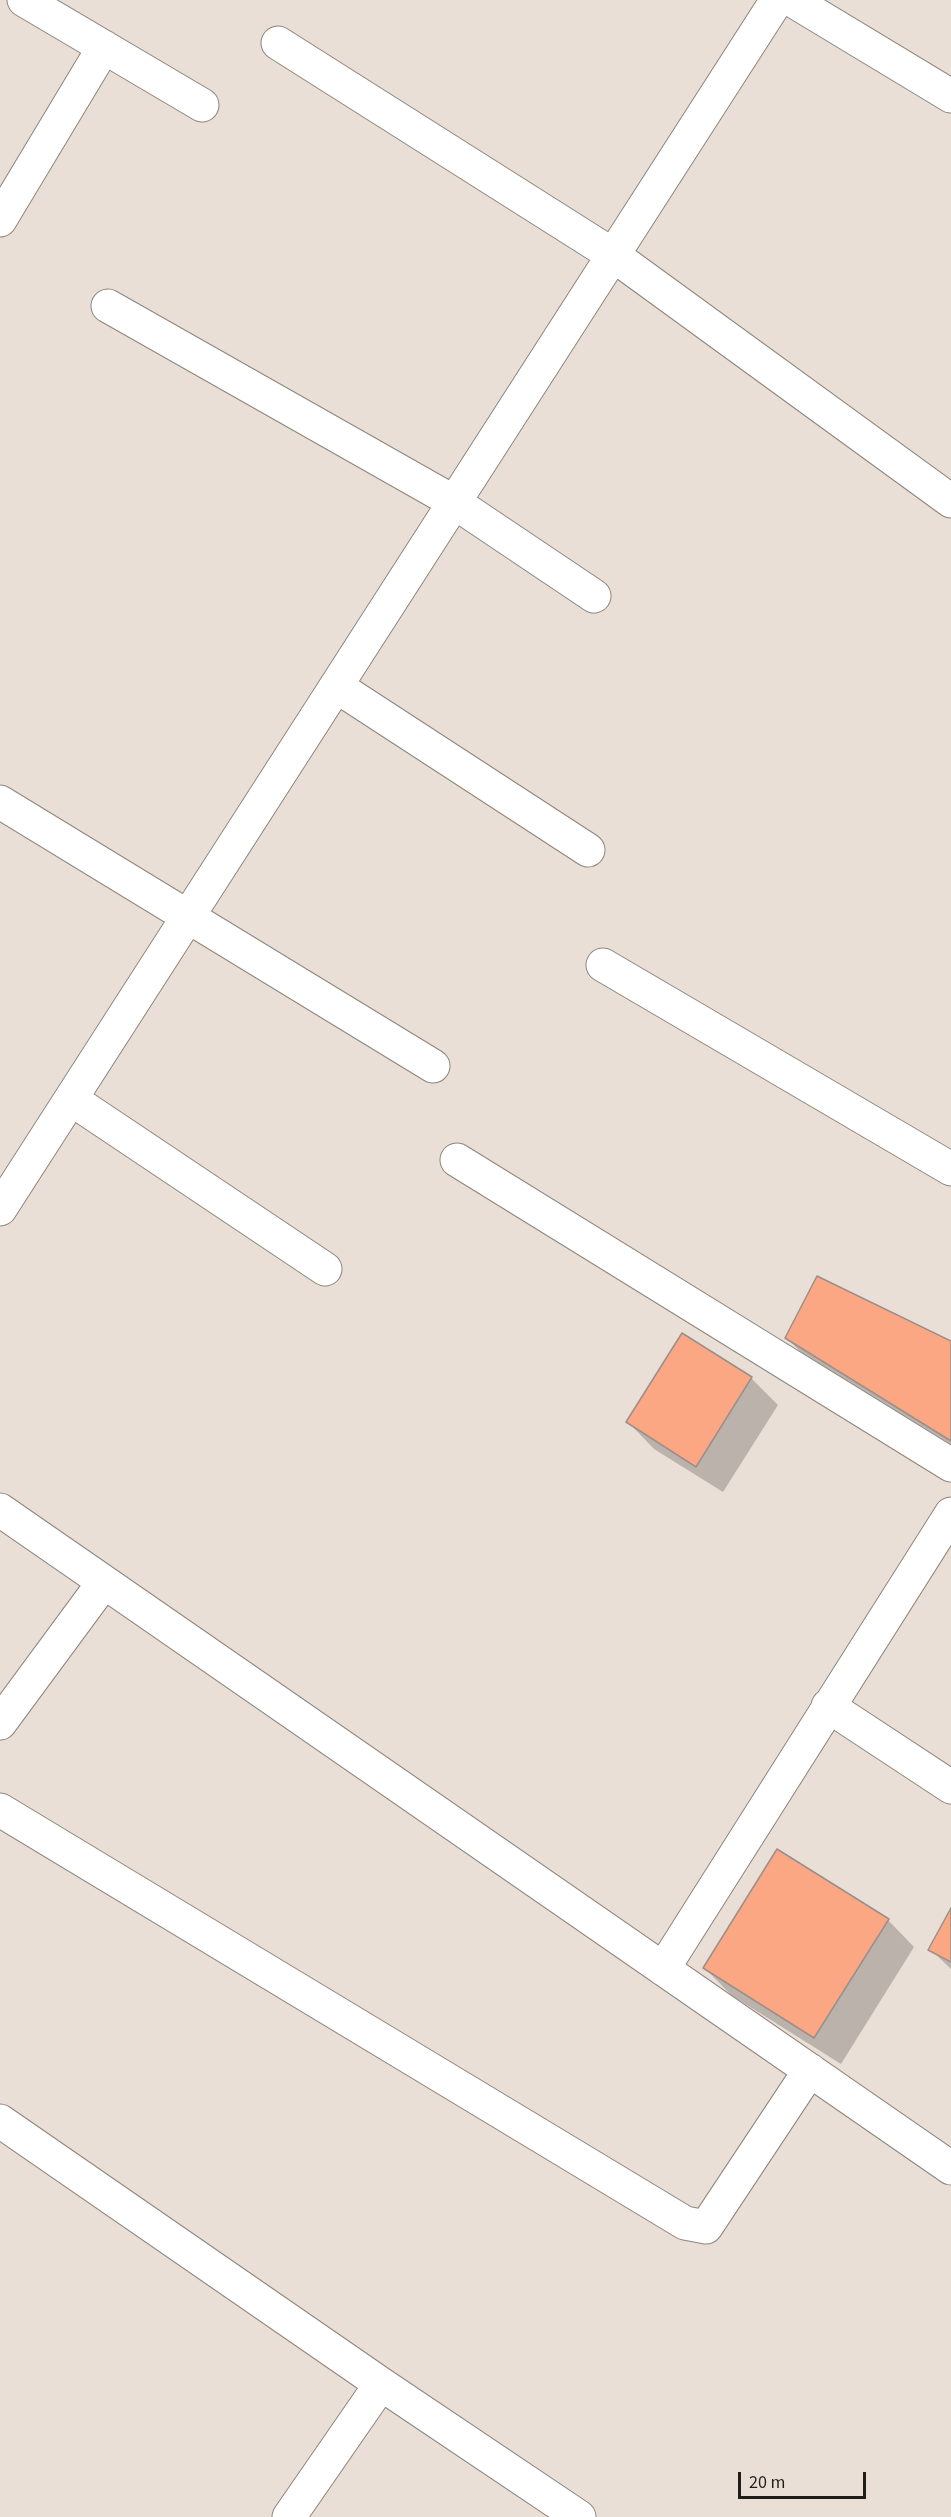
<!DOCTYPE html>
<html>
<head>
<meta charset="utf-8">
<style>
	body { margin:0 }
	#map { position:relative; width:951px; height:2517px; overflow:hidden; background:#e9dfd6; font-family:"Source Sans 3",sans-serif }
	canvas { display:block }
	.scale { position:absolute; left:738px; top:2472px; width:128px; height:27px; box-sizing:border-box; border:3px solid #211e1a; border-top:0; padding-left:8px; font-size:18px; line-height:21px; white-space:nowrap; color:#211e1a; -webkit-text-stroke:4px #e9dfd6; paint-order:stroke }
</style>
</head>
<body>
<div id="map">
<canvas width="951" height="2517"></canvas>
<div class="scale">20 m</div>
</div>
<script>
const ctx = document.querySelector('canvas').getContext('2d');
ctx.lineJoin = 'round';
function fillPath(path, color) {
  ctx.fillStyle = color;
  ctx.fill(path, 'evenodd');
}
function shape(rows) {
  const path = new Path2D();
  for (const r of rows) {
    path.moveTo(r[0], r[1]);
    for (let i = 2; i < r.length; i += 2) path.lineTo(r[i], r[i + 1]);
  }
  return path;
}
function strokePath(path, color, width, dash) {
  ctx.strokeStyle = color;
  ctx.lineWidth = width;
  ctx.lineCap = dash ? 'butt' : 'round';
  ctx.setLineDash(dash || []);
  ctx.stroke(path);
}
fillPath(shape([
	[682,1335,751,1378,778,1405,723,1492,654,1449,628,1422],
	[787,1338,951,1343,951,1450,813,1365],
	[951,1912,951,1969,930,1949],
	[888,1920,914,1947,841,2064,731,1995,705,1968]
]), '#0003');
const building = shape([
	[817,1276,951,1341,951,1441,785,1338,817,1276],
	[682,1333,752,1377,696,1467,626,1422,682,1333],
	[777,1849,889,1919,814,2038,703,1968,777,1849],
	[951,1908,951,1962,928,1950,951,1908]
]);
fillPath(building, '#fca784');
strokePath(building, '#9b8f8a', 1.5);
const street = shape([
	[24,0,202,105],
	[792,0,951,96],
	[278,43,613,255,951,501],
	[0,220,104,47],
	[108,306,454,502,594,596],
	[336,686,588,850],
	[0,802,433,1066],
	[603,965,951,1169],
	[71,1099,325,1269],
	[457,1160,951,1465],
	[0,1209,777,0],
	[0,1510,951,2168],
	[828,1706,951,1787],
	[0,1723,104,1582],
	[0,1810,685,2223,706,2227,810,2070],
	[663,1969,951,1514],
	[0,2121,381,2384,579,2517],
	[289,2517,381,2384]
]);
strokePath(street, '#8e857c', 35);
strokePath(street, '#fff', 33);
</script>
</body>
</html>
